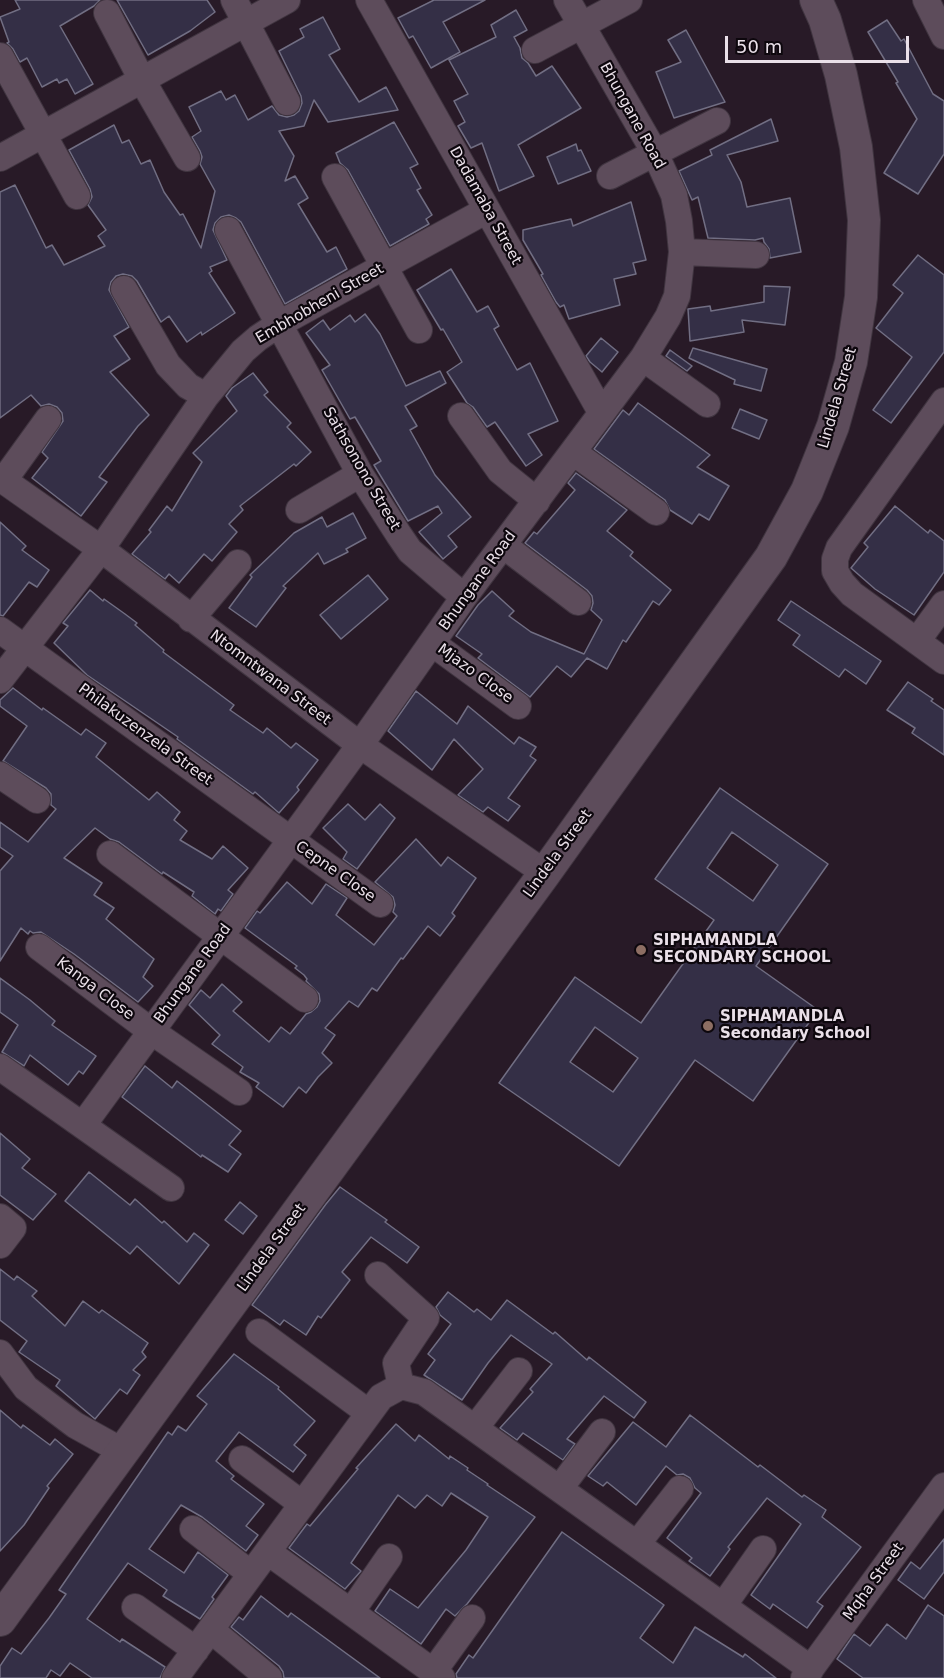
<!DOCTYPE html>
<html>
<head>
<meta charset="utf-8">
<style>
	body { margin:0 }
	#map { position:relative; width:944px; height:1678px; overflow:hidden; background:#281a27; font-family:"DejaVu Sans",sans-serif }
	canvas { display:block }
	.scale { position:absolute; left:725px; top:36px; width:184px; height:27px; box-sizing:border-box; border:3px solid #eae0e9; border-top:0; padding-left:8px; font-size:18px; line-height:21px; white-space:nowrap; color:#eae0e9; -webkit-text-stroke:4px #0d070d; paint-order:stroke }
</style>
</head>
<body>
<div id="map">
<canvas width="944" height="1678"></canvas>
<div class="scale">50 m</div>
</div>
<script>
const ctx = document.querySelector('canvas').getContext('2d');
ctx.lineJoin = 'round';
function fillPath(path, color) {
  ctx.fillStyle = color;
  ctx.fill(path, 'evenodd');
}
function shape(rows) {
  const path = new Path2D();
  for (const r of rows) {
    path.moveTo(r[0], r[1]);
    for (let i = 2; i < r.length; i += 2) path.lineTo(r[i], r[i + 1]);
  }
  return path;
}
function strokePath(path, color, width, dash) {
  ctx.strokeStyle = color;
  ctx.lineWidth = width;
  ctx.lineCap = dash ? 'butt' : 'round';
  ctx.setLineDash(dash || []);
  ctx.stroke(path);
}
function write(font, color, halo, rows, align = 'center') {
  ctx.font = font + ' "DejaVu Sans",sans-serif';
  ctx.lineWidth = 4.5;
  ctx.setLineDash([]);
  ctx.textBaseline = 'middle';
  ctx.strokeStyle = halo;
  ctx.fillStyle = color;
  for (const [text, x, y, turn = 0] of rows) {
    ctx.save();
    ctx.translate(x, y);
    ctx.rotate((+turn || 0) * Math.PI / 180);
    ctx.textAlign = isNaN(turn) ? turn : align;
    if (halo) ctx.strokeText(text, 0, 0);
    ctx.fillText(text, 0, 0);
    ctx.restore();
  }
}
const building = shape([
	[15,0,100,0,94,6,60,26,93,84,75,94,67,79,59,83,57,79,42,87,27,58,20,62,13,49,7,43,9,42,0,17,20,9,15,0],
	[117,0,207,0,215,12,190,31,148,55,117,0],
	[434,0,485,0,443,22,460,52,431,68,413,36,409,38,398,18,434,0],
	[516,10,527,30,514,37,520,48,522,58,528,63,536,76,552,66,581,108,518,145,534,176,499,191,482,143,471,148,458,126,465,122,454,101,468,94,449,60,496,37,491,25,516,10],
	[323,17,340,49,329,55,359,102,386,87,398,110,328,122,314,100,304,126,279,131,294,156,285,181,295,176,308,198,298,204,327,252,336,247,347,269,285,304,241,222,236,218,229,215,221,217,215,223,213,230,227,260,210,267,212,271,209,273,235,313,202,335,201,332,187,342,169,316,161,322,137,281,132,276,123,274,116,276,111,282,109,290,129,327,114,336,130,359,110,372,149,415,138,426,99,477,107,482,81,516,32,478,48,458,42,452,63,421,62,413,57,407,49,404,41,406,31,395,0,418,0,192,15,185,46,248,52,245,64,265,105,246,98,236,106,230,88,205,92,197,90,189,69,150,114,125,122,143,129,140,141,164,150,160,164,192,180,215,183,214,201,248,215,191,200,164,202,157,200,151,192,137,201,131,189,107,221,91,226,100,235,95,248,120,272,106,279,115,287,117,294,115,299,111,302,103,301,96,279,51,304,37,300,29,323,17],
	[887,20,901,41,904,39,933,94,944,101,944,154,918,194,884,173,917,119,896,83,898,82,868,32,887,20],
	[686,30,725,102,674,118,656,72,681,62,668,40,686,30],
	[771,119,778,141,727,155,741,182,747,207,790,198,801,252,770,258,769,249,764,242,763,238,755,240,708,238,698,197,692,200,679,171,712,155,710,150,771,119],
	[394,122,418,164,410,168,421,188,417,190,432,215,426,219,429,224,390,246,348,170,340,163,336,153,394,122],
	[576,144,578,151,581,150,591,171,558,184,547,157,576,144],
	[631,202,646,260,633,263,636,274,614,279,620,305,569,319,564,305,560,307,556,302,541,275,543,274,523,240,523,230,571,219,573,226,631,202],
	[918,255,944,275,944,352,891,423,873,410,912,357,876,328,903,293,893,285,918,255],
	[451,269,477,312,488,306,499,326,494,329,517,370,530,363,558,421,528,434,542,455,526,466,495,422,487,427,473,407,467,403,447,372,462,362,443,329,441,330,417,290,451,269],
	[764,286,790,287,785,325,742,320,744,332,690,341,688,309,710,306,711,311,764,302,764,286],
	[365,314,380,334,406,386,440,371,446,383,405,406,417,426,410,430,435,475,471,517,448,536,457,547,443,559,419,532,442,513,438,506,408,521,374,465,381,461,355,417,350,419,322,370,330,365,306,333,323,320,330,330,350,315,355,322,365,314],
	[601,338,618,352,602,372,590,362,586,356,601,338],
	[693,348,767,369,761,391,734,384,735,380,689,358,693,348],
	[670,350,692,366,687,371,666,356,670,350],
	[253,373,268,392,264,395,291,423,287,427,311,452,296,466,294,464,240,506,243,510,229,524,237,532,212,561,204,554,179,583,169,574,165,579,132,554,151,532,149,530,167,506,172,511,202,462,193,453,237,411,226,396,232,388,253,373],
	[638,403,710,455,697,467,729,486,709,520,699,514,692,524,670,510,665,500,594,449,623,410,629,415,638,403],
	[740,409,767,420,759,439,732,428,740,409],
	[576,473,627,510,607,531,633,552,630,556,671,590,659,605,653,601,626,642,623,640,607,669,587,658,571,677,557,666,530,697,478,658,482,654,456,636,478,605,492,591,514,611,509,616,531,632,584,654,602,620,591,610,593,603,592,596,587,590,525,543,534,532,537,534,575,490,568,483,576,473],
	[895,506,928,533,930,530,944,541,944,572,914,615,875,589,851,568,868,547,864,543,895,506],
	[353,513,366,538,346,549,348,552,324,564,318,553,283,586,286,588,256,627,229,608,252,577,250,575,294,533,322,517,327,527,353,513],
	[0,522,26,546,22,550,49,570,37,587,29,582,3,616,0,615,0,522],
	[368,575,388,599,341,639,320,615,368,575],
	[90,590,103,601,104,599,125,614,137,623,135,625,164,650,163,652,234,705,230,710,263,733,267,728,291,748,296,743,318,760,297,787,299,790,279,813,255,792,253,794,177,739,178,737,87,675,54,643,68,626,63,623,90,590],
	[791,601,881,661,866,684,845,669,839,677,793,645,800,635,778,620,791,601],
	[908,682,933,699,931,701,944,710,944,755,912,733,915,728,887,710,908,682],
	[13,688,42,710,43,708,81,735,86,729,106,743,96,757,149,800,157,792,180,812,174,820,187,831,180,840,212,859,223,846,248,868,228,890,233,894,221,911,218,909,215,914,192,896,194,892,163,872,162,874,119,842,110,839,95,828,64,858,102,883,94,895,114,908,106,919,154,959,143,977,153,986,138,1002,74,954,41,932,33,933,30,931,28,934,21,928,0,961,0,871,13,856,0,847,0,822,28,842,56,809,51,805,51,794,46,788,3,761,27,726,0,706,0,700,13,688],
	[416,691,457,724,468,706,514,744,519,737,536,747,530,756,536,760,508,798,520,806,508,821,488,807,483,812,458,795,483,769,454,739,432,770,388,731,416,691],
	[720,788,828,864,756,966,818,1010,753,1101,695,1060,619,1166,499,1083,575,977,641,1023,714,920,655,879,720,788],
	[732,832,778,865,753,901,707,868,732,832],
	[595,1027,638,1058,613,1092,570,1062,595,1027],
	[348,804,365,820,380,804,395,818,357,869,343,859,347,852,323,828,348,804],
	[416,839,441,866,448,857,476,878,452,913,455,916,440,936,428,926,403,959,401,958,377,991,372,988,358,1007,349,1001,325,1028,335,1035,322,1053,332,1063,318,1077,306,1093,299,1087,283,1107,256,1087,259,1083,240,1072,243,1067,212,1044,220,1035,189,1005,201,990,210,998,222,984,242,1002,233,1011,269,1042,281,1027,290,1034,306,1014,311,1012,317,1007,320,1001,319,994,306,981,307,979,304,975,295,968,297,966,245,928,257,911,260,913,287,882,312,904,326,884,347,898,336,915,374,945,397,916,393,912,395,905,393,897,375,882,416,839],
	[0,978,30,1000,55,1021,52,1025,96,1056,83,1074,79,1071,68,1085,30,1055,24,1066,2,1052,18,1025,0,1012,0,978],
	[145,1066,172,1088,177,1081,241,1131,229,1145,241,1154,228,1172,202,1155,201,1157,122,1097,145,1066],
	[0,1133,30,1159,22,1168,56,1194,33,1220,0,1195,0,1133],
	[89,1172,130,1205,135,1199,162,1223,164,1221,187,1242,194,1233,209,1245,179,1284,137,1246,130,1254,65,1201,89,1172],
	[340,1187,387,1220,385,1222,419,1247,407,1263,371,1237,342,1272,350,1280,321,1318,318,1316,306,1335,284,1320,280,1325,252,1305,326,1204,340,1187],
	[240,1202,257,1216,243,1234,225,1220,240,1202],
	[0,1269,14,1280,17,1276,37,1291,32,1296,65,1326,83,1301,99,1313,102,1310,148,1343,142,1352,146,1357,133,1370,140,1375,127,1394,120,1389,95,1419,56,1386,60,1380,19,1352,27,1341,0,1320,0,1269],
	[448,1292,474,1312,477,1309,491,1320,507,1300,553,1334,555,1332,587,1360,589,1357,646,1402,634,1418,604,1396,567,1439,575,1444,563,1460,523,1433,517,1440,500,1428,533,1392,530,1389,552,1364,511,1335,488,1363,462,1400,424,1375,435,1360,428,1354,451,1324,440,1315,436,1307,448,1292],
	[234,1354,279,1387,278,1389,315,1421,294,1445,306,1455,293,1472,239,1432,216,1461,234,1476,231,1479,264,1504,246,1526,258,1535,246,1551,202,1517,181,1505,149,1549,184,1573,198,1552,228,1575,212,1597,214,1599,200,1619,163,1596,167,1590,128,1563,87,1619,120,1642,122,1639,165,1667,160,1678,92,1678,70,1663,60,1676,51,1670,46,1678,0,1678,0,1666,12,1648,21,1654,49,1618,66,1594,59,1590,168,1432,172,1435,178,1426,186,1431,207,1404,197,1396,234,1354],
	[0,1410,21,1428,23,1425,50,1445,55,1439,73,1454,47,1486,49,1488,24,1525,0,1551,0,1410],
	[690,1415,758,1467,760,1465,802,1497,804,1495,826,1510,822,1517,861,1547,817,1602,823,1606,807,1628,773,1604,770,1609,751,1595,801,1524,767,1498,728,1547,730,1549,710,1576,689,1561,692,1558,667,1538,701,1493,695,1488,690,1478,683,1474,677,1475,666,1466,636,1505,607,1482,603,1486,588,1476,633,1422,666,1447,690,1415],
	[396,1424,415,1441,419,1435,449,1459,450,1456,468,1468,467,1470,488,1484,487,1485,535,1517,467,1604,455,1616,446,1609,421,1644,375,1611,390,1589,418,1608,466,1550,488,1517,451,1493,442,1506,427,1495,415,1508,398,1495,351,1563,361,1571,345,1589,289,1548,307,1524,310,1526,358,1469,356,1468,396,1424],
	[562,1532,664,1605,640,1638,673,1663,695,1627,743,1657,745,1654,776,1678,457,1678,456,1674,469,1655,473,1658,562,1532],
	[944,1539,944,1572,924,1599,898,1580,911,1562,920,1569,944,1539],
	[261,1596,288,1617,291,1613,380,1678,284,1678,283,1672,279,1666,231,1627,239,1617,243,1620,261,1596],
	[928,1605,944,1616,944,1678,863,1678,837,1659,854,1634,870,1646,887,1624,906,1639,928,1605]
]);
fillPath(building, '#342f46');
strokePath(building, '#716e83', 1.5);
const minor = shape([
	[234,0,287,102],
	[369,0,601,412],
	[926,0,944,36],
	[107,13,142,80,187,158],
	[535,50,629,0],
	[0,56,77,196],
	[0,158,287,0],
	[610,176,717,121],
	[335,177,419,330],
	[228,230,360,474,399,535,410,551,464,597],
	[682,252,756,255],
	[124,289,168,365,188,386,206,396],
	[643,358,707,404],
	[944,401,839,548,835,559,835,571,842,583,852,594,944,661],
	[461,416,500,471,537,501],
	[573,452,656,512],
	[0,478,101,549,360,745,545,873],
	[4,480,48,419],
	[299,510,360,474],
	[503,545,578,602],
	[191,619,238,563],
	[0,630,380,904],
	[917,641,944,604],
	[432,643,518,706],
	[0,680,101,549,206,396,243,351,258,338,279,324,487,210],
	[0,775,37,800],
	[110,854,305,999],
	[39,947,151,1031,239,1092],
	[0,1067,171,1188],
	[83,1125,360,745,464,597,643,358,668,317,677,296,682,252,679,221,674,195,655,153,567,0],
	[0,1217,13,1228,0,1245],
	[378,1275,426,1318,396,1363,401,1386],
	[259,1332,369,1413],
	[0,1353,26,1388,75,1425,122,1451],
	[475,1428,519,1371],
	[242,1459,302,1504],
	[560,1488,602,1432],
	[193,1529,251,1574],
	[637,1544,680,1489],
	[268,1552,442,1678],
	[723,1606,763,1549],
	[135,1607,196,1650],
	[351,1612,389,1557],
	[211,1630,269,1678],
	[433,1672,472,1618],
	[175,1678,381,1397,401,1386,424,1392,811,1669],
	[804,1678,944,1486]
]);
const tertiary = shape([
	[0,1620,545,873,771,557,807,491,833,426,851,362,861,297,864,220,856,147,841,75,825,20,816,0]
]);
strokePath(minor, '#403540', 28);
strokePath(tertiary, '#403540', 34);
strokePath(minor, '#5d4c5b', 26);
strokePath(tertiary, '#5d4c5b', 32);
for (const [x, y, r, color] of [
	[641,950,6,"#8d6e63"],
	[708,1026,6,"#8d6e63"]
]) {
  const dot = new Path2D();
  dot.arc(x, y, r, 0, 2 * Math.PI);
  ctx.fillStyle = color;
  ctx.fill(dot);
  strokePath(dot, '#0d070d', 2);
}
write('15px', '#eae0e9', '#0d070d', [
	["Bhungane Road",632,116,61],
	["Dadamaba Street",485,206,61],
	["Embhobheni Street",320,304,-30],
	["Lindela Street",838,398,-74],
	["Sathsonono Street",361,469,60],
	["Bhungane Road",478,581,-54],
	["Mjazo Close",475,674,36],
	["Ntomntwana Street",270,678,37],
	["Philakuzenzela Street",145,735,36],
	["Lindela Street",558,854,-54],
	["Cepne Close",335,872,35],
	["Bhungane Road",193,974,-54],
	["Kanga Close",95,989,37],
	["Lindela Street",272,1248,-54],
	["Mqha Street",874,1582,-54]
]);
write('bold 15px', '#eae0e9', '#0d070d', [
	["SIPHAMANDLA",653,941],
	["SECONDARY SCHOOL",653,958],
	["SIPHAMANDLA",720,1017],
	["Secondary School",720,1034]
], 'left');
</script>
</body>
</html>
